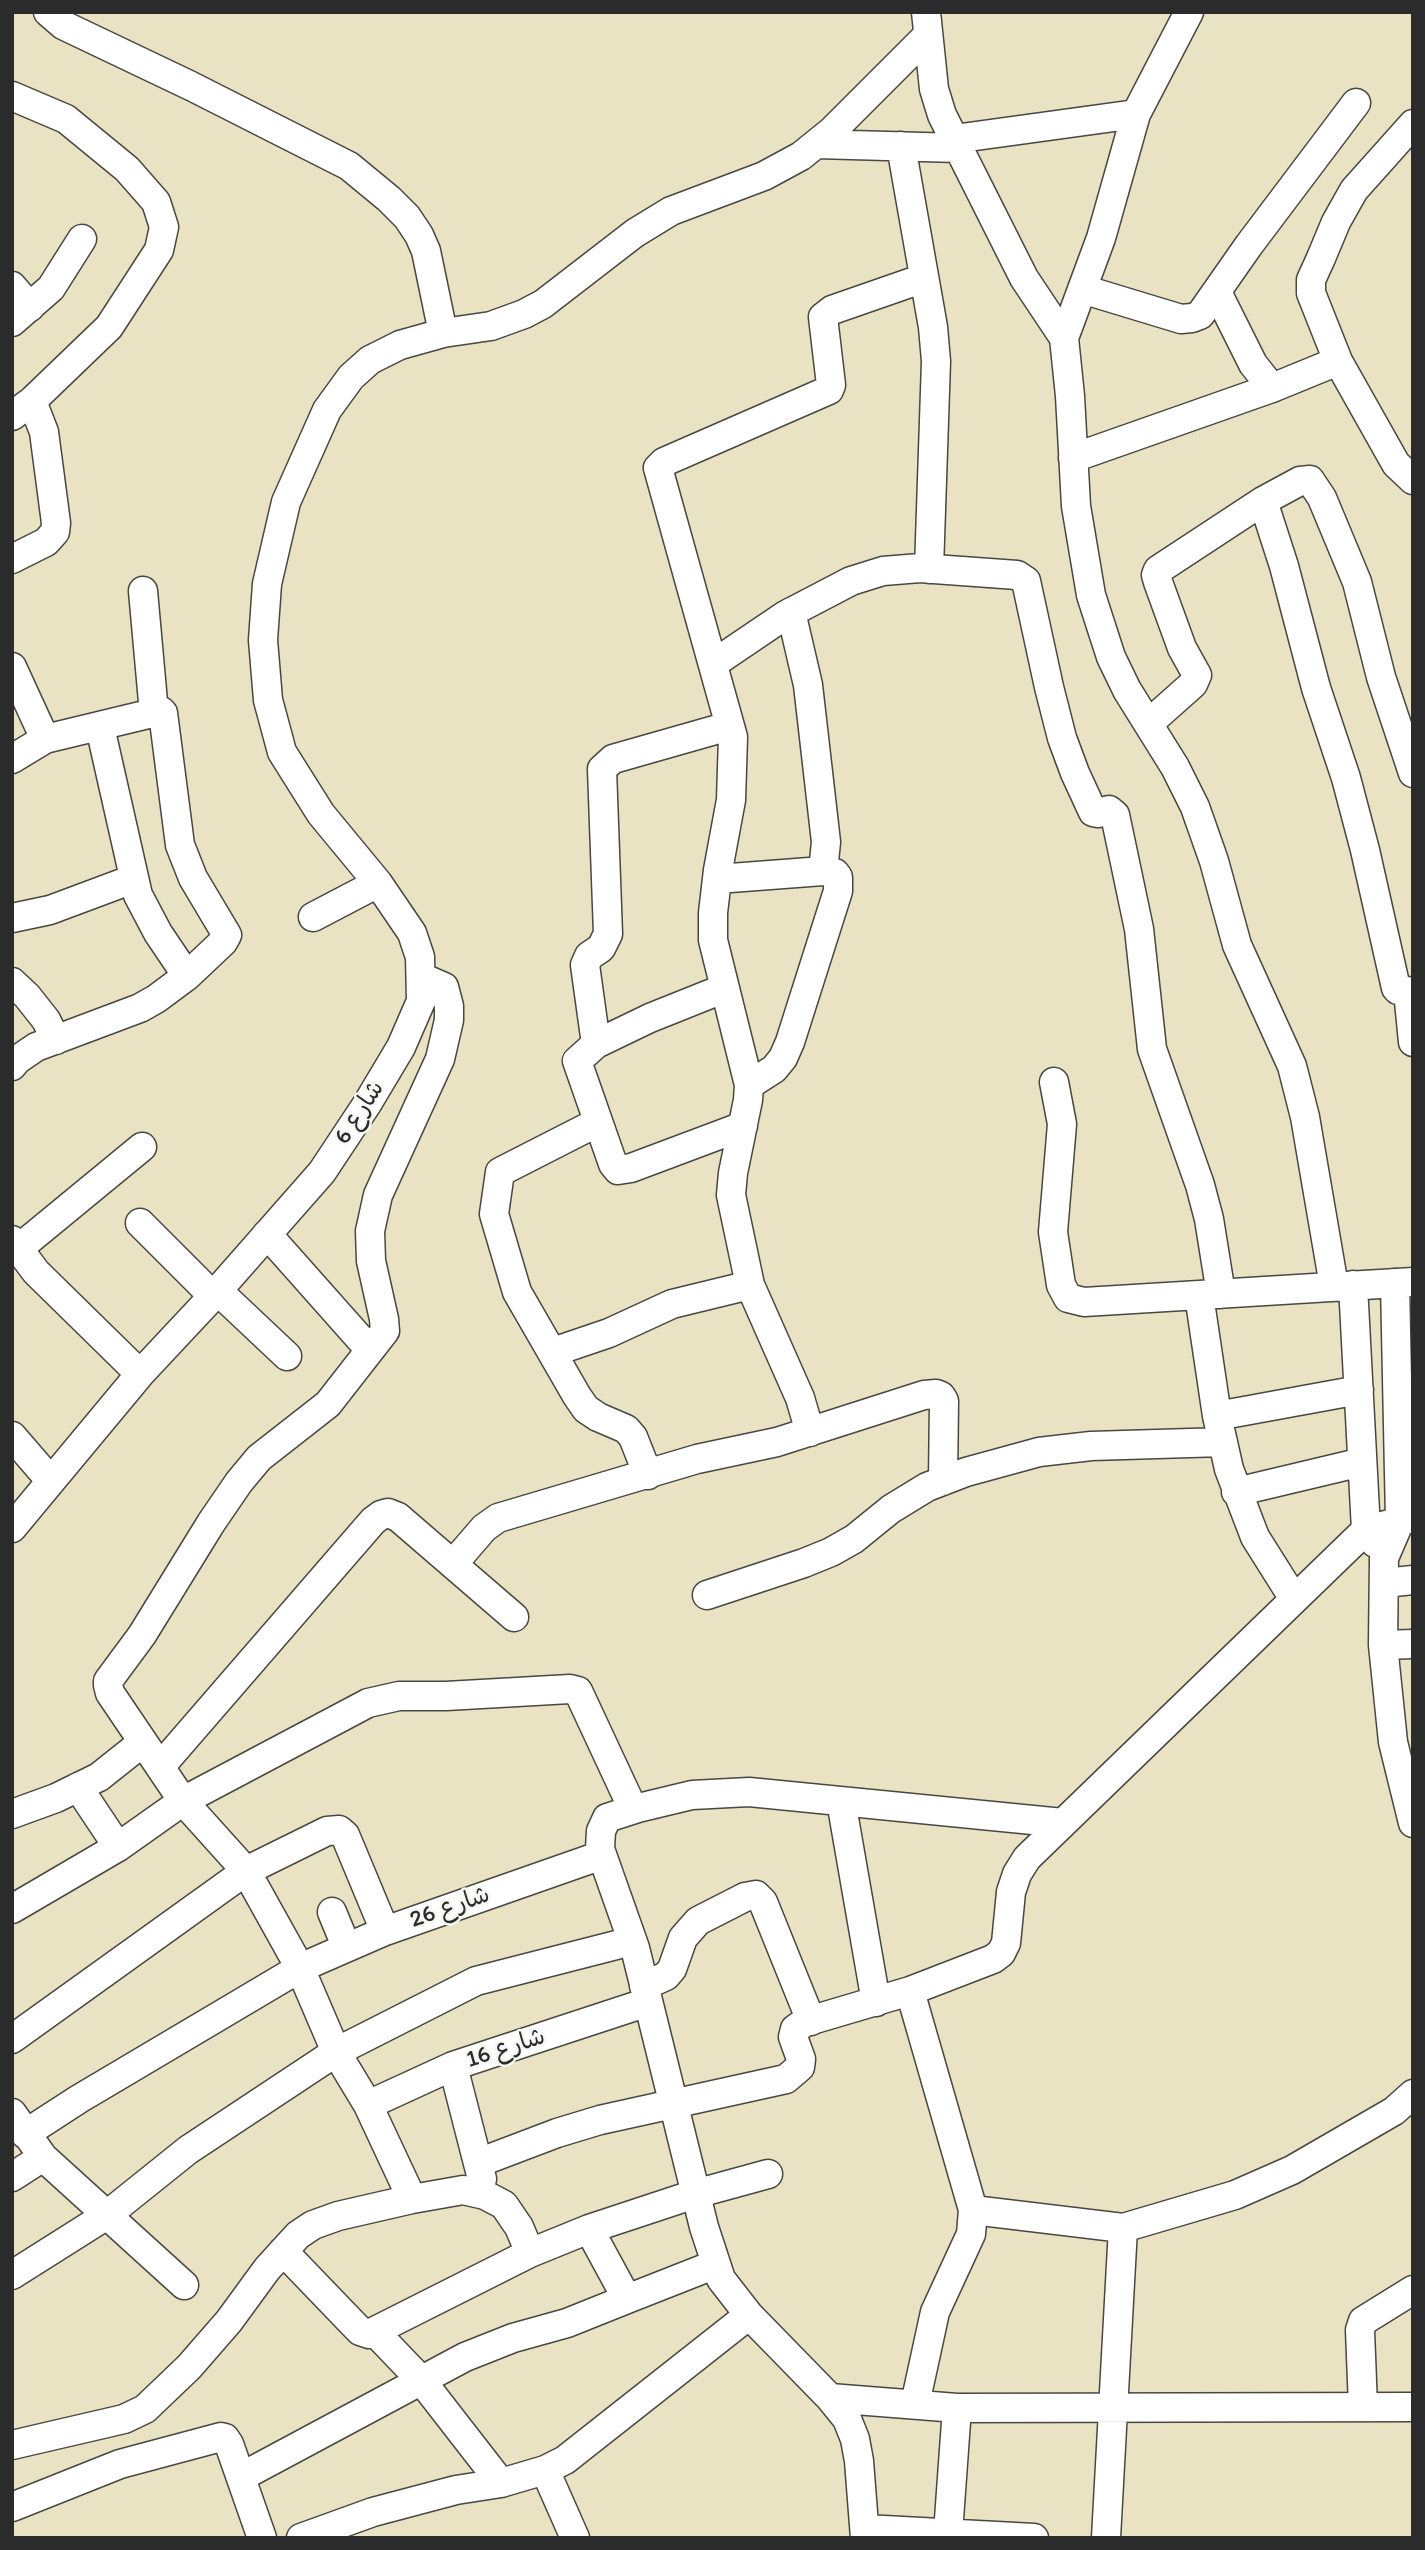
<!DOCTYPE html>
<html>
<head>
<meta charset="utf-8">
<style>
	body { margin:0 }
	#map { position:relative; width:1425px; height:2550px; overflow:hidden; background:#e9e3c3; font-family:Itim,sans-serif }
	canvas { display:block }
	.frame { position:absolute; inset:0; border:14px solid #2b2b2b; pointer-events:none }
</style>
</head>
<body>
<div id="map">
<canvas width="1425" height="2550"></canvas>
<div class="frame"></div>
</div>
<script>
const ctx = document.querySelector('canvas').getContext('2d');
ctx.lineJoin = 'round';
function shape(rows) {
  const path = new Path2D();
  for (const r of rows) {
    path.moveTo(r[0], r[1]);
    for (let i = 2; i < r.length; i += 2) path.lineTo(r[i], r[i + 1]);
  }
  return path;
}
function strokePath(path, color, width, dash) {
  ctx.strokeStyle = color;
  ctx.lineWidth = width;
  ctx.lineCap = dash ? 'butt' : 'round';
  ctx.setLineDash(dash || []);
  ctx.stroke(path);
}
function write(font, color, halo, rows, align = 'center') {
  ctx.font = font + ' Itim,"Playpen Sans Arabic",sans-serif';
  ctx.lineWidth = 5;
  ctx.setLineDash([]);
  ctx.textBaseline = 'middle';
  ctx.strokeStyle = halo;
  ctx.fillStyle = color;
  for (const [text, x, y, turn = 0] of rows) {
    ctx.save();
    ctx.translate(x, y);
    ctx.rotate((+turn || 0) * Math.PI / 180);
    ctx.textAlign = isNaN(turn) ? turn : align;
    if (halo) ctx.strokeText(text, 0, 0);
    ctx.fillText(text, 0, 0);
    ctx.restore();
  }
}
const minor = shape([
	[48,12,63,25,191,86,349,166,389,199,407,217,419,235,426,251,443,333],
	[926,12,934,89,942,115,1024,278,1064,338],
	[1189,12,1136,114,1101,238,1064,338,1070,396,1076,506,1091,595,1111,657,1127,690,1175,767,1195,807,1214,861,1237,945,1292,1066,1305,1117,1334,1286],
	[12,96,66,119,127,169,156,202,164,227,159,250,109,327,32,401,12,416],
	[1413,124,1354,190,1336,222,1321,258,1311,280,1311,293,1338,361,1396,464,1413,480],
	[954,139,1136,114],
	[816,144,958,148],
	[901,146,933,327,936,361,929,569],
	[12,286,30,307],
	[1082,289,1181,319,1192,318,1200,315,1249,245,1356,103],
	[1217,292,1253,364,1272,388],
	[12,322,51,288,82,239],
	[1073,458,1272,388,1338,361],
	[1263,501,1284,566,1316,688,1346,778,1365,850,1396,988,1398,990,1413,992],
	[12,559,46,542,55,532,56,523,44,432,32,401],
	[143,591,154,713],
	[713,664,784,616,851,581,883,571,920,568,1017,575,1026,581,1049,687,1062,738,1075,773,1093,812,1098,813,1109,810,1115,815,1139,929,1152,1049,1200,1185,1209,1219,1221,1294],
	[12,667,45,739],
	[1148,724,1193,684,1197,675,1182,648,1158,582,1156,575,1158,570,1263,501,1300,481,1310,480,1322,498,1357,582,1381,677,1413,773],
	[100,727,138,895,158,933,187,976],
	[12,759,45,739,161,711,163,713,180,845,193,878,227,935,223,942,187,976,156,999,140,1008,36,1047,17,1060,12,1066],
	[717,879,823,871,826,842,808,685,791,612],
	[313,917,378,883],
	[12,918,50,910,133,879],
	[12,982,27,996,46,1020,56,1040],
	[725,988,650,1018,596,1044,577,1061,613,1164,618,1170,631,1168,743,1126],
	[1408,991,1413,1042],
	[596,1044,585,965,589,956,601,948,608,934,602,769,613,759,729,726],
	[1054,1082,1062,1124,1053,1232,1061,1285,1068,1298,1084,1302,1413,1282],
	[749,1085,774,1069,783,1058,790,1042,838,891,838,877,835,873,823,871],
	[598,1122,500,1172,494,1214,517,1292,577,1396,586,1409,598,1417,626,1429,633,1437,648,1475],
	[140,1223,213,1296],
	[267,1234,370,1350],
	[12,1240,36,1272,140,1374],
	[18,1249,142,1147],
	[1395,1283,1400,1521,1384,1558,1383,1645,1393,1742,1413,1823],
	[1353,1285,1366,1530,1375,1543],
	[218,1291,287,1356],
	[1199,1295,1217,1416,1229,1469,1255,1537,1294,1599],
	[553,1352,609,1333,672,1304,750,1285],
	[1217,1416,1359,1390],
	[810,1432,800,1398,750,1285,731,1195,733,1173,748,1100,749,1085,713,940,713,913,718,870,731,800,733,737,658,468,664,462,829,390,831,385,823,317,832,310,924,278],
	[12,1436,50,1480],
	[1236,1492,1362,1462],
	[12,1528,140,1374,213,1296,322,1172,367,1104,401,1047,421,1001,420,957,412,933,378,883,321,814,282,752,268,700,263,640,267,584,286,502,327,410,351,377,370,360,400,345,443,333,491,326,524,314,543,304,635,233,671,211,764,176,801,156,832,131,928,35],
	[453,1564,484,1528,498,1518,697,1459,777,1442,924,1395,936,1394,941,1396,944,1401,943,1481],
	[1384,1583,1413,1580],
	[707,1595,804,1563,831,1552,854,1539,891,1509,927,1487,966,1472,1039,1452,1091,1446,1223,1442],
	[1383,1645,1413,1644],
	[160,1767,373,1521,381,1515,388,1513,398,1517,514,1617],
	[78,1787,118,1847],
	[841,1801,876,2002],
	[12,1814,56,1798,99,1777,143,1742],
	[12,1909,118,1847,183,1801,368,1703,399,1696,446,1696,570,1689,578,1691,633,1809],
	[332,1912,346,1946],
	[644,1986,666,1976,672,1969,683,1938,698,1921,745,1897,756,1895,763,1902,811,2021],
	[910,1991,973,2210,971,2234,935,2312,915,2404],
	[12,2039,246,1871,327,1831,339,1830,345,1835,385,1931],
	[453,2066,482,2179],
	[368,2105,453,2066,648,2002],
	[12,2113,43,2157,184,2285],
	[25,2134,79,2099,300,1968,385,1931,602,1855],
	[478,2163,557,2133,600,2120,786,2079,800,2067,801,2059,793,2037,795,2029,805,2022,910,1991,993,1959,1001,1953,1006,1943,1011,1892,1017,1874,1027,1858,1366,1530,1413,1518],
	[12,2177,43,2157],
	[412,2199,463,2190,485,2195,504,2205,519,2227,530,2253],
	[973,2210,1123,2228],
	[589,2229,627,2299,716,2264],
	[283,2251,360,2331,369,2334,530,2253,589,2229,695,2194,768,2174],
	[12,2275,107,2215,188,2150,336,2052,476,1981,632,1941],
	[375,2332,421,2380,501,2483],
	[830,2398,957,2408,1413,2407],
	[1363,2407,1360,2330,1363,2321,1413,2290],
	[12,2445,124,2419,145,2409,189,2367,229,2321,267,2269,298,2235,313,2225,338,2216,412,2199,368,2105,336,2052,300,1968,246,1871,183,1801,110,1693,108,1685,108,1681,142,1635,211,1523,239,1482,259,1458,328,1404,385,1331,384,1319,371,1261,370,1231,378,1195,440,1059,449,1020,449,1006,444,987,421,977],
	[545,2470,575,2538],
	[241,2477,465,2357,513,2338,567,2323,627,2299],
	[12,2507,120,2464,221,2437,225,2438,229,2444,262,2538],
	[865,2529,1034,2538],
	[948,2533,957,2408],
	[301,2538,373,2512,456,2490,501,2483,545,2470,565,2460,749,2315],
	[865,2538,859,2461,855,2439,847,2419,830,2398,749,2315,721,2279,704,2227,635,1948,600,1849,601,1831,607,1818,638,1808,692,1795,749,1792,1063,1823],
	[1106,2538,1123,2228,1235,2195,1292,2170,1394,2111,1413,2094]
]);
strokePath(minor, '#484742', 31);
strokePath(minor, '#fff', 28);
write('24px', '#2b2b2b', '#f6f6f2', [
	["شارع 6",360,1113,-57],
	["شارع 26",450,1908,-19],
	["شارع 16",506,2049,-18]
]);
</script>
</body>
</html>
